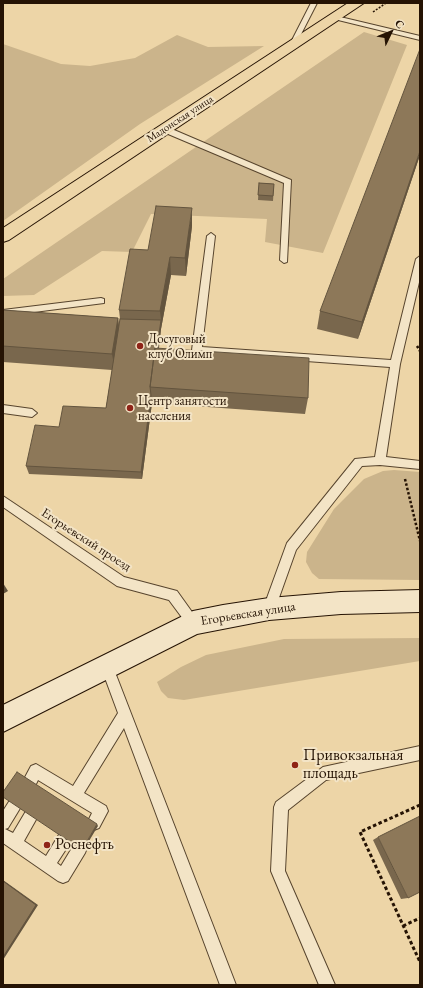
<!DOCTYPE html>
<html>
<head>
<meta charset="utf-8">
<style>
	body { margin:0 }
	#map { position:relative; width:423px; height:988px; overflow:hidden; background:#edd5a7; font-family:"EB Garamond",serif }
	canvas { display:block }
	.frame { position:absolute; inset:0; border:4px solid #251304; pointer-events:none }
	.north { position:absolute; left:371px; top:12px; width:40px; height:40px; -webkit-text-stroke:3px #f3e4c6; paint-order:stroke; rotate:47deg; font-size:11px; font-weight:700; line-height:16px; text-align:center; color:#251304 }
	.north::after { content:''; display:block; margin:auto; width:14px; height:18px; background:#251304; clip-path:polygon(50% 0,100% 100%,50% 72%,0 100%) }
</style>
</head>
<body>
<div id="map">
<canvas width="423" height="988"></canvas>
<div class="frame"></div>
<div class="north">С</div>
</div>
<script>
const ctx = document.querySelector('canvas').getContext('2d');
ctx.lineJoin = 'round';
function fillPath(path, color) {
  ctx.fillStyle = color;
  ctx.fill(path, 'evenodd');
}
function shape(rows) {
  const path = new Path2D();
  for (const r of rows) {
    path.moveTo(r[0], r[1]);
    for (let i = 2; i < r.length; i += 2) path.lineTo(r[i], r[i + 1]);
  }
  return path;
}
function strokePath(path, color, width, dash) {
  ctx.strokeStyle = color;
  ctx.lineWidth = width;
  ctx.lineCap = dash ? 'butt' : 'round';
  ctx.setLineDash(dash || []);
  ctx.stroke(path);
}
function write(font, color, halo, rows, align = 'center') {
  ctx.font = font + ' "EB Garamond",serif';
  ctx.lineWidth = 4;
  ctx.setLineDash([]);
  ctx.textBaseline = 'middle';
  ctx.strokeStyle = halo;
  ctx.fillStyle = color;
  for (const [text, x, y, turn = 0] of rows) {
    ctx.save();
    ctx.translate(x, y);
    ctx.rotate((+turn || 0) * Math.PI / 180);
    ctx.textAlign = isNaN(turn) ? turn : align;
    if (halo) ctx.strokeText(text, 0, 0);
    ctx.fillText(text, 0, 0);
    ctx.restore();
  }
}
fillPath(shape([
	[364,32,407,45,323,253,265,242,267,219,151,214,132,252,102,251,34,295,3,296,3,279],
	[177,35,208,47,264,46,140,124,3,221,3,44,61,64,90,66,135,58],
	[394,470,420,472,420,580,319,579,312,573,306,562,307,552,334,509,364,479,383,471],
	[420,638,420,661,184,700,168,698,161,691,157,682,181,667,206,655,284,639]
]), '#cbb48b');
const lane = shape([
	[311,3,317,3,295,46,290,47,289,46,311,3],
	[336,16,420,36,420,40,334,19,333,18,336,16],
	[161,127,167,127,291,180,287,262,284,263,280,260,284,183,161,131,161,127],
	[211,233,215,236,202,347,391,360,416,259,420,256,420,278,400,364,386,457,420,461,420,469,380,465,362,466,296,550,275,609,273,613,269,615,265,613,263,609,287,543,355,459,375,457,390,367,194,353,192,350,207,236,211,233],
	[101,298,104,299,104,303,3,316,3,310,101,298],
	[3,405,32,409,37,413,32,417,3,413,3,405],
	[3,496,124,577,177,591,197,619,199,623,197,627,193,629,189,627,169,600,117,586,3,507,3,496],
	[107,661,111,663,113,667,236,985,220,985,124,728,84,793,106,806,108,811,99,828,94,830,89,828,87,823,92,813,82,807,38,780,35,786,30,788,25,786,23,781,31,766,36,764,73,786,118,713,101,667,103,663,107,661],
	[420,746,420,760,326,780,288,810,285,871,335,985,319,985,271,871,274,807,276,802,323,767,420,746],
	[15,798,20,800,22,805,8,828,5,829,13,833,26,811,31,809,36,811,38,816,24,841,46,856,60,833,65,831,70,833,72,838,70,843,57,863,61,866,75,843,80,841,85,843,87,848,85,853,68,881,63,883,58,881,3,843,3,811,10,800,15,798]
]);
const secondary = shape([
	[420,590,420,612,341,614,269,620,197,634,3,732,3,705,193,611,223,605,269,598,341,592,420,590]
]);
const highway = shape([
	[348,3,364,3,9,240,3,242,3,228,348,3]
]);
strokePath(lane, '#57442d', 2);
strokePath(secondary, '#251304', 2);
strokePath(highway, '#251304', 2);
strokePath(shape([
	[373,12,386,3]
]), '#251304', 1.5, [2, 1.5]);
strokePath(shape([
	[417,346,420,351],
	[405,479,420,541]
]), '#251304', 2.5, [2.5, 2]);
strokePath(shape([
	[420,805,360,832,420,962],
	[403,926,420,918]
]), '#251304', 3, [3.5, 2.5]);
fillPath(lane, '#f3e4c6');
fillPath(secondary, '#f3e4c6');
fillPath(highway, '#edd5a7');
fillPath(shape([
	[420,155,358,339,317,329,320,311],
	[259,183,274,184,273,201,258,200],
	[192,226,186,276,171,275,161,329,159,348,308,398,305,414,152,403,142,479,29,474,26,466,59,427,106,408,112,370,3,362,3,310,118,318,119,326,120,319,119,310,148,250],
	[378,837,408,898,401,899,373,840]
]), '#79674d');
fillPath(shape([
	[420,151,420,155,358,339,362,322],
	[192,208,192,226,186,276,185,258],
	[170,257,171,275,161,329,154,387,152,387,161,320,160,311],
	[118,318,120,335,115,370,112,354],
	[151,395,152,403,142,479,141,472],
	[3,583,8,591,3,594],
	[97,824,98,826,83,851,82,850],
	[3,880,38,905,3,960]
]), '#63543e');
const building = shape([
	[420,49,420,151,362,322,320,311,420,49],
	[259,183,274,184,273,196,258,195,259,183],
	[156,206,192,208,185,258,170,257,160,311,119,310,130,249,148,250,156,206],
	[3,310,118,318,112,354,3,346,3,310],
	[120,319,161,320,157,348,155,348,150,387,151,395,141,472,26,466,35,425,59,427,63,406,106,408,120,319],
	[155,348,309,358,308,398,150,387,155,348],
	[17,772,97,824,82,850,3,797,3,792,17,772],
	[420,816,420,892,408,898,378,837,420,816],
	[3,881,36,905,3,957,3,881]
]);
fillPath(building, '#8d7859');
strokePath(building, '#63543e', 1);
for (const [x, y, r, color] of [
	[140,346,4,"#8f2418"],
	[130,408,4,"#8f2418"],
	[295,765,4,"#8f2418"],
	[47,845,4,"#8f2418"]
]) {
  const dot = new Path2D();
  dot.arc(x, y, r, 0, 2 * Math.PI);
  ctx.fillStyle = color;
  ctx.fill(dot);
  strokePath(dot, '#f3e4c6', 1.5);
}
write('11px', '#251304', '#f3e4c6', [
	["Мадонская улица",180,119,-33]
]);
write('13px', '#251304', '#f3e4c6', [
	["Досуговый",148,339],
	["клуб Олимп",148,354],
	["Центр занятости",138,401],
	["населения",138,416]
], 'left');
write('13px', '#251304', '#f3e4c6', [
	["Егорьевский проезд",86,540,33],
	["Егорьевская улица",248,614,-9]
]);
write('16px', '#251304', '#f3e4c6', [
	["Привокзальная",303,756],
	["площадь",303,774],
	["Роснефть",55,845]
], 'left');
</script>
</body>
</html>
